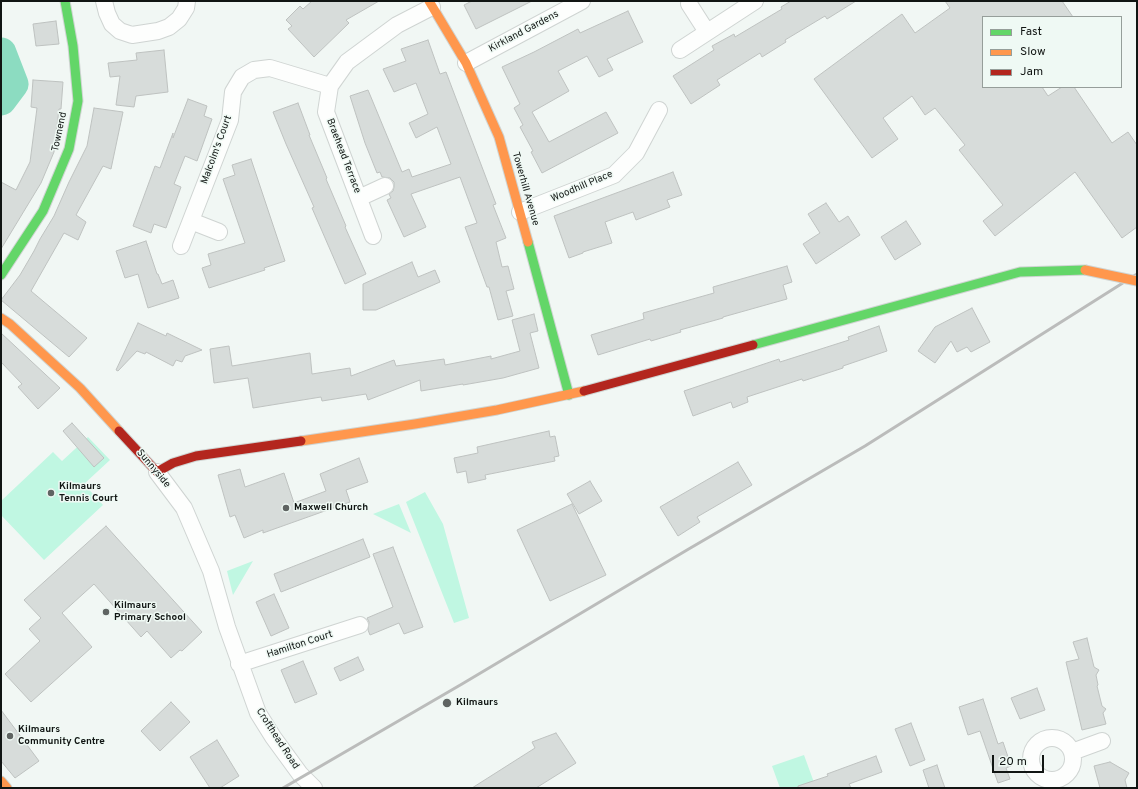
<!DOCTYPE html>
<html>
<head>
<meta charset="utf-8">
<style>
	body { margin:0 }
	#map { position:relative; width:1138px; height:789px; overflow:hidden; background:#f1f7f4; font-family:Overpass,sans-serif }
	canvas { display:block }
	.frame { position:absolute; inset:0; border:2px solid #111513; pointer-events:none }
	.legend { position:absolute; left:982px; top:16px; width:140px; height:72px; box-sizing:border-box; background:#eff9f4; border:1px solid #969e9a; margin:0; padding:5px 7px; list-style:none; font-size:12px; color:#111513 }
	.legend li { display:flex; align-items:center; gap:8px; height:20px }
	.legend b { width:20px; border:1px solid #969e9a }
	.scale { position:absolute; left:992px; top:755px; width:52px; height:18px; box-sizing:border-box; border:2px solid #111513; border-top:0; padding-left:5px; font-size:12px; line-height:14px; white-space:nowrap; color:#111513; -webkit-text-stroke:3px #eff9f4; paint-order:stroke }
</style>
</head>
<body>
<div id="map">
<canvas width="1138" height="789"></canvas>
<div class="frame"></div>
<ul class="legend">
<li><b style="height:5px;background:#63d668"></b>Fast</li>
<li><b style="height:5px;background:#ff974d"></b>Slow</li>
<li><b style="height:5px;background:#b3261e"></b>Jam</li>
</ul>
<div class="scale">20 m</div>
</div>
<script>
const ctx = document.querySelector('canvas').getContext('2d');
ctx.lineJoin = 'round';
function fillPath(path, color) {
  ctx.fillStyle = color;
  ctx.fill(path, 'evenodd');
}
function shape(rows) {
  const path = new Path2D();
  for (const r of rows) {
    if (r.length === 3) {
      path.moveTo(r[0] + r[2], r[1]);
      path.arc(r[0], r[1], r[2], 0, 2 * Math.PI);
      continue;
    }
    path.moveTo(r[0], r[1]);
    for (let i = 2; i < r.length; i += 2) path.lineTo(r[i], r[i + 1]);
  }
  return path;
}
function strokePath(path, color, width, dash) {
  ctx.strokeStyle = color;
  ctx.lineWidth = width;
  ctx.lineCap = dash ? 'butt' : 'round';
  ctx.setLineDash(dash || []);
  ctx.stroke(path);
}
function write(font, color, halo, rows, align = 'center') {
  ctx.font = font + ' Overpass,sans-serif';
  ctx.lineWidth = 3;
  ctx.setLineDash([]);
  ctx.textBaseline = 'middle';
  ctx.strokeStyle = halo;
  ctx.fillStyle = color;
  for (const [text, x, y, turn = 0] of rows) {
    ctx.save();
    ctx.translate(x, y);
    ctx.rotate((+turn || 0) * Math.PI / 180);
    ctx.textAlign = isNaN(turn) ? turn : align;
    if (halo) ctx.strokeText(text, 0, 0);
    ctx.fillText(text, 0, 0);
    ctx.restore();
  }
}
fillPath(shape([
	[88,437,110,460,84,484,103,505,44,560,1,515,1,501,53,452,62,461],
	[425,492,443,524,469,618,454,623,406,502],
	[399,504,411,533,373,514],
	[253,561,233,595,227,571],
	[804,755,816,788,780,788,772,766]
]), '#c0f7e2');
strokePath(shape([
	[1,53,13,84,1,100]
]), '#8cdcc1', 31);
const building = shape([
	[312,1,379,1,346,20,349,23,314,57,288,29,292,26,286,20,300,6,303,9,312,1],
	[472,1,532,1,476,29,464,5,472,1],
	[791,1,856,1,827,19,825,16,785,40,786,42,762,57,760,53,717,80,720,85,691,104,673,76,714,50,712,46,734,34,735,37,782,9,781,7,791,1],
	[945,1,1062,1,1073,17,983,17,983,87,1042,87,1048,96,1062,87,1074,87,1112,143,1128,132,1137,145,1137,227,1122,238,1075,172,995,236,983,221,1003,205,959,150,965,145,935,108,925,115,912,96,883,118,898,139,872,158,814,79,902,14,915,33,950,8,945,1],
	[628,11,643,42,607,59,613,70,599,77,587,56,558,71,569,91,532,112,549,142,606,112,618,133,542,173,531,152,533,151,520,127,523,125,514,108,520,104,502,67,534,52,578,29,580,33,628,11],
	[56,21,59,44,36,46,33,24,56,21],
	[428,40,440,74,446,72,496,204,493,205,506,238,496,242,502,267,508,266,514,289,506,291,513,316,498,320,489,287,487,287,465,227,477,223,460,177,411,194,426,227,404,237,387,200,391,198,389,194,393,191,394,187,394,182,390,178,382,177,380,172,377,173,365,143,350,96,368,90,402,172,409,169,412,177,451,164,437,127,416,138,409,123,428,114,416,83,394,92,383,69,406,61,401,49,428,40],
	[164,50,168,92,136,96,134,107,116,105,120,76,110,77,108,63,137,60,136,53,164,50],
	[33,80,63,82,61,109,59,109,54,152,41,183,1,249,1,182,16,190,30,162,37,108,31,107,33,80],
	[188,99,207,106,204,116,212,119,197,161,185,156,174,184,181,187,166,228,154,224,151,233,133,226,155,166,160,168,173,133,173,138,188,99],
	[298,103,310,135,309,135,327,178,326,179,346,226,345,227,366,274,345,284,312,208,314,207,286,144,273,112,298,103],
	[94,108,123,112,111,169,103,166,76,215,86,222,78,240,64,233,31,291,87,338,69,357,1,300,20,275,34,251,40,239,54,216,69,182,87,146,94,108],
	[251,159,285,261,264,268,265,270,209,288,202,268,211,265,208,254,245,243,223,179,235,175,232,165,251,159],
	[673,172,682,195,667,200,670,207,636,220,633,212,605,222,612,243,583,252,583,253,569,258,554,216,673,172],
	[826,203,839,222,848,216,860,235,816,264,803,244,820,233,808,214,826,203],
	[906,221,921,244,895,260,881,237,906,221],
	[146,241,157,274,158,274,162,284,173,280,179,298,148,308,138,274,125,278,116,251,146,241],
	[412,262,418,277,435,270,440,282,376,310,363,310,363,284,412,262],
	[787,266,792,282,783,285,787,299,723,317,723,318,680,330,681,332,651,341,650,339,598,355,591,335,644,319,643,313,714,293,713,287,787,266],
	[972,308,990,342,971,352,967,347,957,352,951,341,935,363,918,351,935,327,972,308],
	[534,314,538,331,530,333,539,368,503,378,463,385,463,384,421,391,420,380,368,400,366,394,322,401,321,397,253,408,248,378,214,383,210,349,229,346,232,366,310,353,312,374,350,368,351,376,394,360,396,366,444,359,445,365,491,356,491,359,520,351,512,320,534,314],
	[138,323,166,336,167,333,202,350,185,356,182,362,176,360,173,366,146,352,145,354,137,351,118,371,116,370,138,323],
	[879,326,887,351,843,366,843,368,803,381,802,379,747,397,748,402,733,408,731,402,693,416,684,391,779,359,780,362,849,340,848,337,879,326],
	[1,333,60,388,38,409,18,387,22,384,1,362,1,333],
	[72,423,104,458,94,467,63,431,72,423],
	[549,431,550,437,555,436,559,456,554,457,555,461,485,475,486,479,468,483,466,471,457,473,454,458,478,453,477,447,549,431],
	[359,458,368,482,346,490,350,502,263,533,263,530,244,538,235,515,230,517,218,475,240,469,245,487,284,473,294,503,326,491,320,474,359,458],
	[738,462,752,485,697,517,700,522,678,536,660,507,738,462],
	[590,481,602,501,579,514,567,494,590,481],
	[572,504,606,575,550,601,517,530,572,504],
	[106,526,202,632,182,651,180,650,171,658,147,631,141,637,94,584,62,613,92,647,31,702,5,674,40,641,29,629,41,618,24,600,106,526],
	[363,539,370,557,281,592,274,574,363,539],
	[393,547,423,627,404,634,399,623,370,635,368,630,369,622,367,618,393,607,373,554,393,547],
	[274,594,289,628,271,636,256,602,274,594],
	[1087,638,1094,667,1099,670,1096,675,1098,685,1097,686,1102,706,1106,709,1103,713,1106,724,1082,730,1066,662,1079,659,1073,642,1087,638],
	[358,657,364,670,340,681,334,668,358,657],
	[303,661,317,694,295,703,281,670,303,661],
	[1037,688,1045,710,1020,719,1011,698,1037,688],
	[983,699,998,744,1003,742,1011,766,1006,768,1010,779,998,783,980,731,968,735,959,707,983,699],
	[171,702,190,722,160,751,141,731,171,702],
	[1,710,39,761,15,778,1,761,1,710],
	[911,723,925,760,910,766,895,729,911,723],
	[556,733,576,763,536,788,472,788,535,748,532,742,556,733],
	[217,740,239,776,220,788,210,788,190,757,217,740],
	[876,756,882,772,849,784,851,788,798,788,798,786,828,776,827,774,876,756],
	[1110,762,1129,773,1125,780,1127,788,1100,788,1094,766,1110,762],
	[937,765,941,777,945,788,929,788,923,770,937,765]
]);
fillPath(building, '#d7dcda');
strokePath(building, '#bec2c0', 1);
const street = shape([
	[104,1,107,13,112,24,120,31,132,35,158,31,169,27,179,19,186,8,187,1],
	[689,4,707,32],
	[680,50,755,1],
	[466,63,582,1],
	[359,198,385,186],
	[520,212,614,175,636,153,659,110],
	[191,221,219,232],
	[373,236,326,112,330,86,347,62,397,25,432,7],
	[181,246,230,120,233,92,242,77,254,70,270,68,330,86],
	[157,472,184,508,211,571,227,627,258,713,273,737,300,774,314,788],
	[239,664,360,625],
	[1052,759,21],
	[1072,752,1102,741]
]);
const fast = shape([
	[528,242,569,395],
	[1,275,43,211,69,149,78,101,73,46,65,1],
	[753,345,1020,272,1085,270]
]);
const slow = shape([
	[429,1,466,63,499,137,528,242],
	[1,318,10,324,80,388,119,431],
	[301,441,415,424,497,410,584,391],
	[1,781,7,788]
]);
const jam = shape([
	[584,391,753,345],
	[119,431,157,472,173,463,196,456,301,441]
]);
strokePath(street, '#cfd4d2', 18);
strokePath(fast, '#cfd4d2', 11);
strokePath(slow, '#cfd4d2', 11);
strokePath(jam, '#cfd4d2', 11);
strokePath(street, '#fdfefd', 16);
strokePath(fast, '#63d668', 9);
strokePath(slow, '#ff974d', 9);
strokePath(jam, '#b3261e', 9);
strokePath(shape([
	[283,788,462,684,687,550,865,446,1137,274]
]), '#bbbcbb', 3);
const slowBridge = shape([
	[1085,270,1137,281]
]);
strokePath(slowBridge, '#cfd4d2', 11, []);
strokePath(slowBridge, '#ff974d', 9);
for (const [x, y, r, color] of [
	[51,493,4,"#5f6462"],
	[286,508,4,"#5f6462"],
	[106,612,4,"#5f6462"],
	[447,703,5,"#5f6462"],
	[10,736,4,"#5f6462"]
]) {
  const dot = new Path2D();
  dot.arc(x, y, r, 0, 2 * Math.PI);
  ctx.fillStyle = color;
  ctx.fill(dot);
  strokePath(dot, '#eff9f4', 1.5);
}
write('10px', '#111513', '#eff9f4', [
	["Kirkland Gardens",524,32,-28],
	["Townend",60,132,-78],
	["Malcolm's Court",217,150,-70],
	["Braehead Terrace",343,156,69],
	["Woodhill Place",582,187,-23],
	["Towerhill Avenue",525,189,74],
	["Sunnyside",153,469,50],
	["Hamilton Court",300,645,-18],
	["Crofthead Road",277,739,57]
]);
write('bold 10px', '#111513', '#eff9f4', [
	["Kilmaurs",59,487],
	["Tennis Court",59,499],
	["Maxwell Church",294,508],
	["Kilmaurs",114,606],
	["Primary School",114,618],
	["Kilmaurs",456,703],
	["Kilmaurs",18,730],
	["Community Centre",18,742]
], 'left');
</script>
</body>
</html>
